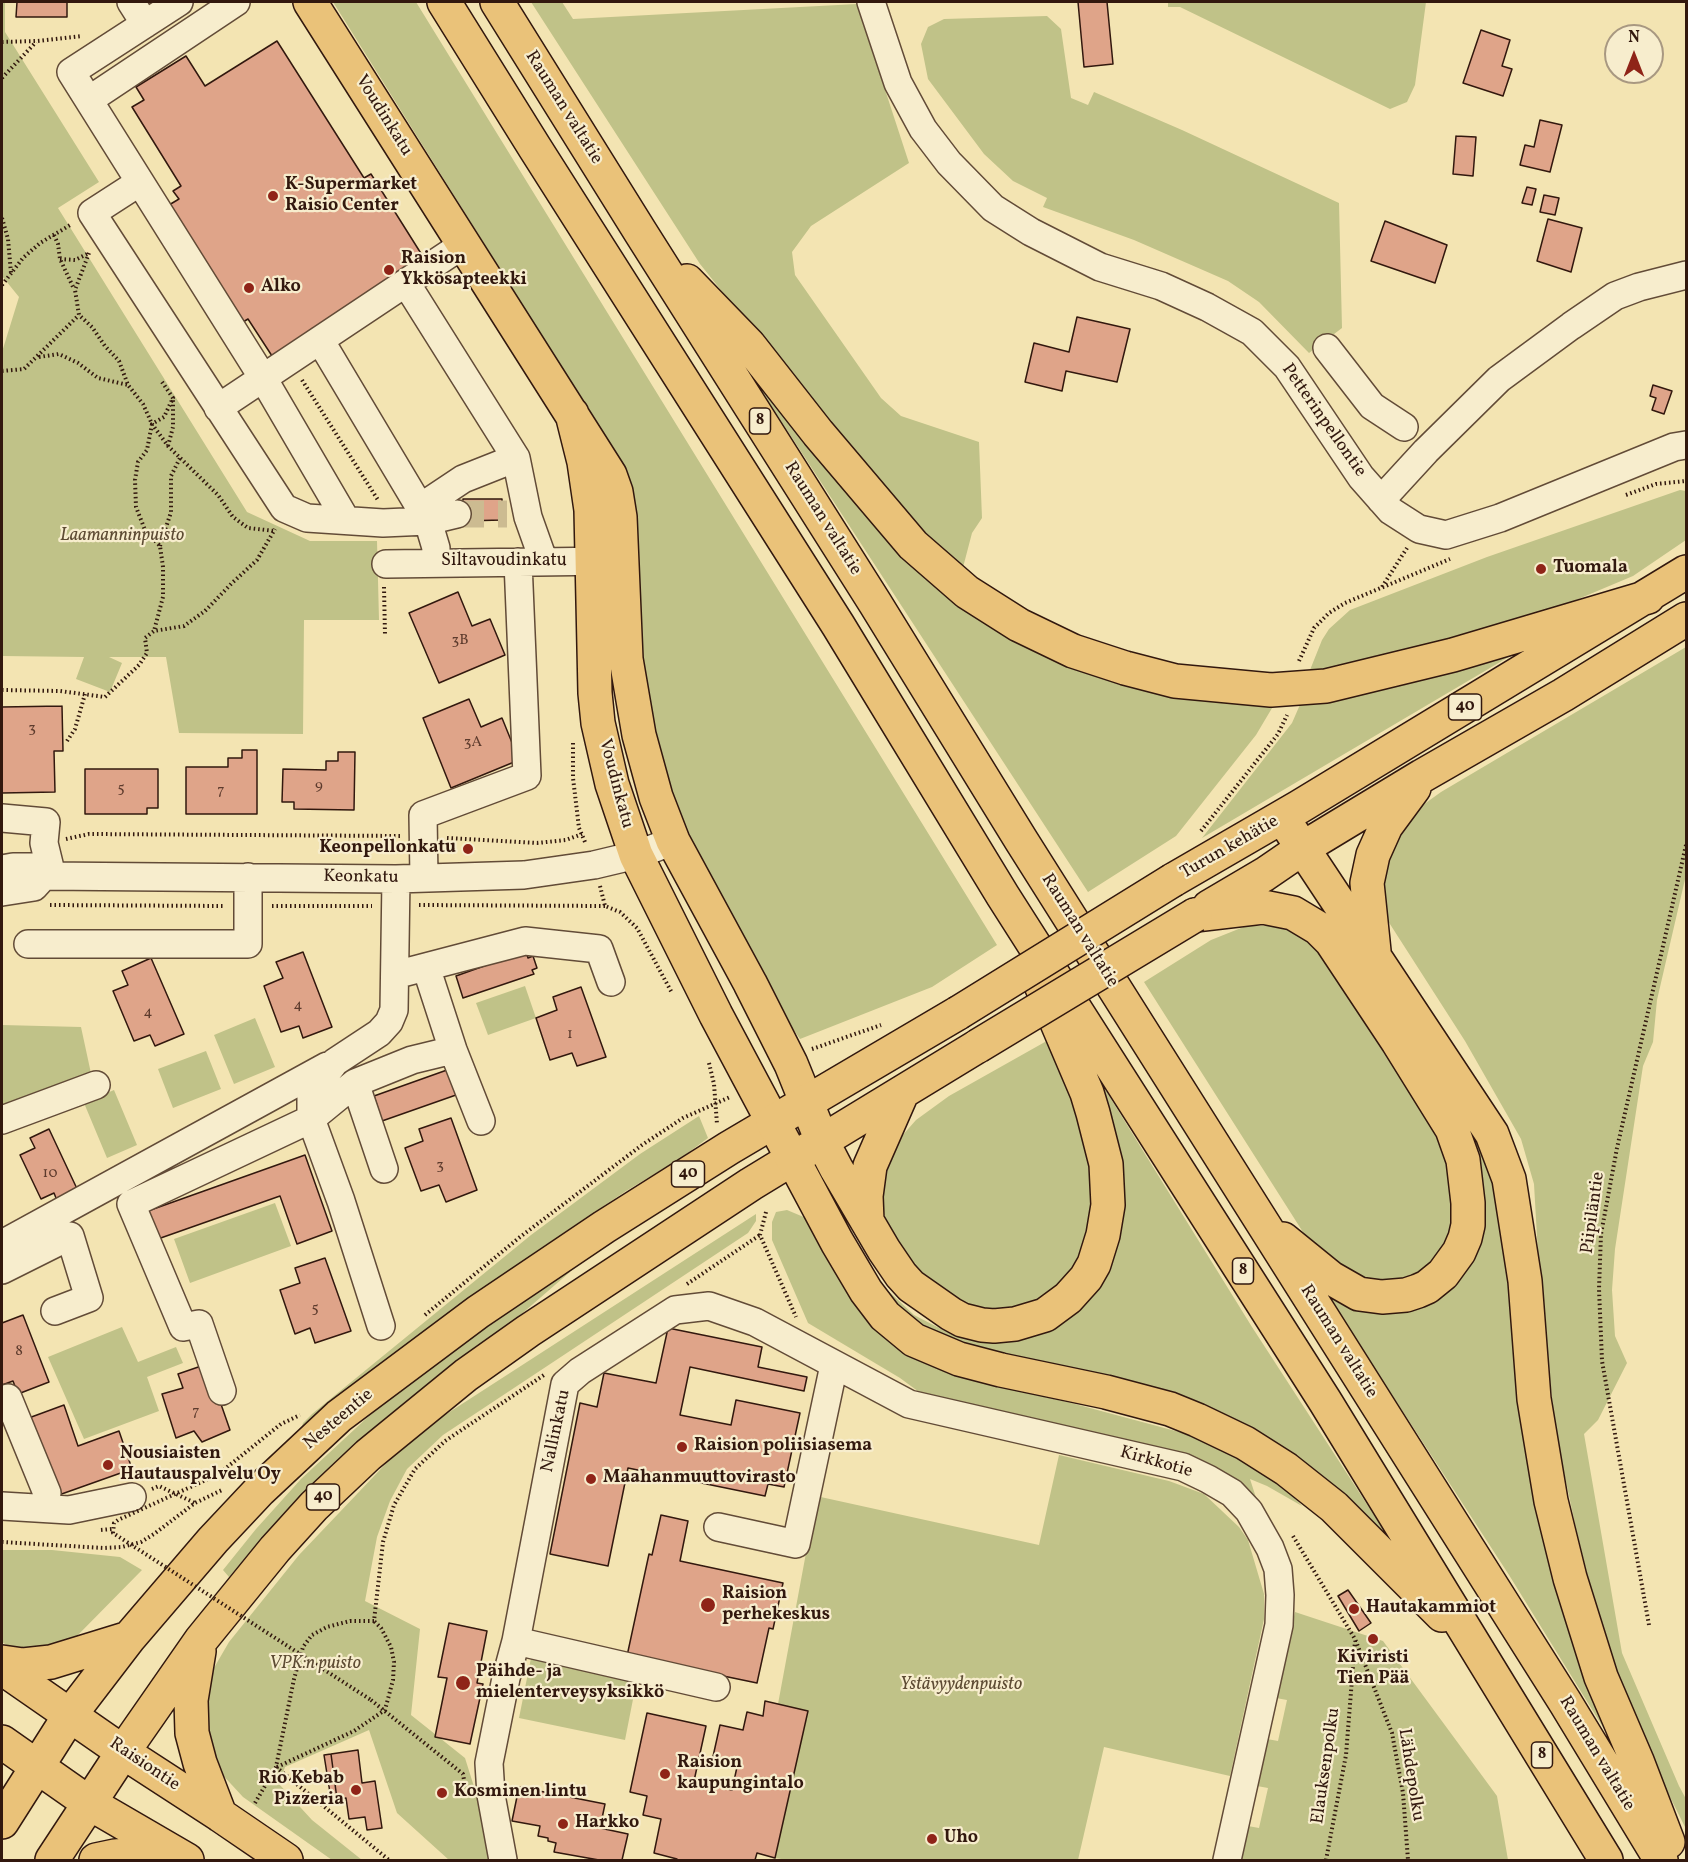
<!DOCTYPE html>
<html>
<head>
<meta charset="utf-8">
<style>
	body { margin:0 }
	#map { position:relative; width:1688px; height:1862px; overflow:hidden; background:#f3e4b2; font-family:Vollkorn,serif }
	canvas { display:block }
	.frame { position:absolute; inset:0; border:3px solid #32180e; pointer-events:none }
	.north { position:absolute; left:1604px; top:24px; width:60px; height:60px; box-sizing:border-box; background:#f7edcd; border:2px solid #a89881; border-radius:50%; rotate:0deg; font-size:16px; font-weight:700; line-height:24px; text-align:center; color:#32180e }
	.north::after { content:''; display:block; margin:auto; width:21px; height:27px; background:#8f2418; clip-path:polygon(50% 0,100% 100%,50% 72%,0 100%) }
</style>
</head>
<body>
<div id="map">
<canvas width="1688" height="1862"></canvas>
<div class="frame"></div>
<div class="north">N</div>
</div>
<script>
const ctx = document.querySelector('canvas').getContext('2d');
ctx.lineJoin = 'round';
function fillPath(path, color) {
  ctx.fillStyle = color;
  ctx.fill(path, 'evenodd');
}
function shape(rows) {
  const path = new Path2D();
  for (const r of rows) {
    path.moveTo(r[0], r[1]);
    for (let i = 2; i < r.length; i += 2) path.lineTo(r[i], r[i + 1]);
  }
  return path;
}
function strokePath(path, color, width, dash) {
  ctx.strokeStyle = color;
  ctx.lineWidth = width;
  ctx.lineCap = dash ? 'butt' : 'round';
  ctx.setLineDash(dash || []);
  ctx.stroke(path);
}
function write(font, color, halo, rows, align = 'center') {
  ctx.font = font + ' Vollkorn,serif';
  ctx.lineWidth = 4.5;
  ctx.setLineDash([]);
  ctx.textBaseline = 'middle';
  ctx.strokeStyle = halo;
  ctx.fillStyle = color;
  for (const [text, x, y, turn = 0] of rows) {
    ctx.save();
    ctx.translate(x, y);
    ctx.rotate((+turn || 0) * Math.PI / 180);
    ctx.textAlign = isNaN(turn) ? turn : align;
    if (halo) ctx.strokeText(text, 0, 0);
    ctx.fillText(text, 0, 0);
    ctx.restore();
  }
}
fillPath(shape([
	[2,2,5,2,5,32,99,182,58,208,247,512,310,541,377,541,379,620,304,620,303,734,179,733,166,657,109,657,122,663,110,692,76,679,84,657,2,656,2,352,19,297,2,276],
	[333,2,416,2,997,945,932,987,800,1039,744,959,682,818,651,733,641,670,639,561,635,508,625,472,604,435],
	[531,2,562,2,573,19,857,4,909,163,811,226,792,252,795,275,881,398,901,416,979,442,982,518,972,533,961,575,914,526,796,384,700,264],
	[1168,2,1426,2,1415,85,1407,102,1390,109,1180,7,1168,7],
	[1047,16,1061,29,1071,98,1088,105,1094,92,1182,130,1339,203,1342,328,1309,353,1259,302,1228,281,1134,240,1043,207,1047,198,1013,181,984,154,928,79,921,44,928,27,944,19],
	[740,358,1007,630,1278,698,1256,735,1176,836,1088,892],
	[1680,490,1686,491,1686,540,1633,576,1495,634,1308,675,1322,640,1329,629,1350,610,1487,557],
	[1534,642,1202,838,1292,723,1302,700],
	[1686,647,1686,875,1657,1000,1653,1042,1643,1066,1615,1249,1612,1290,1615,1336,1627,1363,1598,1420,1584,1434,1622,1653,1679,1786,1686,1799,1686,1829,1662,1781,1606,1651,1577,1533,1556,1435,1540,1289,1534,1184,1521,1139,1465,1041,1388,921,1381,899,1387,852,1416,810,1441,792],
	[1246,926,1273,926,1292,929,1319,944,1444,1135,1457,1228,1422,1278,1363,1283,1308,1240,1144,982,1211,940],
	[525,986,536,1018,488,1035,476,1003],
	[255,1018,275,1067,234,1084,214,1035],
	[2,1025,81,1027,92,1078,2,1112],
	[1052,1038,1095,1165,1095,1228,1069,1281,1012,1316,966,1309,901,1258,885,1218,881,1193,885,1169,894,1145,916,1120,949,1096],
	[206,1051,221,1089,173,1108,158,1069],
	[1098,1078,1252,1327,1405,1563,1280,1454,927,1341,865,1269,914,1315,947,1332,983,1339,1098,1285],
	[114,1090,137,1145,107,1158,84,1103],
	[1464,1112,1490,1163,1513,1285,1630,1771,1509,1575,1324,1290,1451,1283],
	[699,1116,708,1138,681,1158,626,1191,538,1250,314,1418,301,1429,303,1423,312,1414,531,1235,640,1154],
	[275,1203,291,1246,190,1283,174,1239],
	[787,1210,806,1218,831,1253,865,1317,883,1337,909,1355,957,1376,1075,1404,1198,1437,1237,1456,1278,1480,1302,1506,1267,1486,1250,1479,1260,1510,1237,1483,930,1400,900,1378,808,1323,772,1240,772,1222,776,1212],
	[756,1214,756,1221,748,1233,443,1435,407,1469,390,1501,377,1537,365,1601,420,1629,411,1715,465,1758,497,1860,449,1860,397,1813,369,1730,285,1767,279,1784,312,1820,362,1860,332,1860,243,1797,219,1771,206,1729,207,1694,211,1673,229,1642,299,1555,395,1454,431,1424],
	[567,1268,570,1272,518,1317,453,1363,381,1423,311,1486,267,1532,229,1577,223,1570,256,1529,301,1479,370,1415,440,1359],
	[122,1327,138,1362,176,1347,183,1363,147,1377,159,1411,84,1439,48,1357],
	[1059,1455,1169,1481,1204,1494,1239,1527,1248,1540,1264,1594,1264,1619,1230,1776,1104,1747,1078,1860,788,1860,775,1858,808,1711,778,1704,806,1553,796,1544,807,1494,1039,1545],
	[2,1550,52,1550,120,1557,142,1570,75,1638,62,1645,16,1651,2,1642],
	[1295,1612,1383,1641,1497,1796,1508,1860,1240,1860,1248,1826,1259,1828,1268,1788,1257,1786,1267,1739,1278,1741,1287,1700,1276,1698],
	[531,1658,637,1679,625,1740,519,1718]
]), '#c0c288');
const building = shape([
	[17,2,67,2,67,17,16,17,17,2],
	[1078,2,1107,2,1113,64,1084,67,1078,2],
	[1481,30,1510,40,1502,66,1512,69,1503,96,1463,83,1481,30],
	[277,41,364,178,371,174,427,263,274,359,248,319,243,322,169,205,179,199,173,191,181,186,132,107,144,100,136,87,186,56,205,86,277,41],
	[1540,120,1562,125,1550,172,1520,165,1525,145,1534,147,1540,120],
	[1456,136,1476,137,1473,176,1453,174,1456,136],
	[1527,187,1536,189,1532,205,1522,203,1527,187],
	[1544,195,1559,198,1555,215,1540,212,1544,195],
	[1548,219,1582,228,1571,272,1537,261,1548,219],
	[1385,221,1447,245,1435,283,1371,261,1385,221],
	[1077,317,1130,329,1117,382,1066,371,1062,391,1025,382,1034,343,1069,352,1077,317],
	[1653,385,1672,391,1664,414,1652,410,1656,398,1650,396,1653,385],
	[463,499,502,499,502,520,463,521,463,499],
	[458,592,472,626,490,619,505,655,439,683,409,613,458,592],
	[469,699,481,727,502,718,519,760,451,788,423,718,469,699],
	[62,706,63,751,54,751,55,792,2,793,2,707,62,706],
	[242,750,257,750,257,814,186,814,186,767,228,767,228,758,242,758,242,750],
	[338,752,355,752,354,810,294,809,294,802,282,802,283,769,326,770,326,761,338,761,338,752],
	[85,769,158,769,158,808,147,808,147,814,85,814,85,769],
	[526,951,528,958,533,956,537,968,532,970,534,974,463,998,456,976,526,951],
	[303,952,332,1027,303,1038,299,1026,281,1032,264,986,283,978,276,962,303,952],
	[151,958,184,1034,155,1046,150,1035,134,1041,113,991,128,985,122,971,151,958],
	[581,987,606,1057,577,1066,572,1053,550,1060,536,1018,557,1010,553,997,581,987],
	[447,1070,456,1095,382,1121,374,1096,447,1070],
	[451,1118,477,1190,446,1202,439,1185,421,1191,405,1148,423,1141,419,1129,451,1118],
	[49,1129,79,1193,58,1203,54,1193,41,1199,20,1155,35,1148,30,1138,49,1129],
	[305,1155,332,1231,297,1244,280,1196,155,1240,145,1212,305,1155],
	[325,1258,351,1331,315,1343,310,1328,295,1334,280,1290,300,1283,295,1268,325,1258],
	[23,1315,49,1382,18,1394,13,1381,2,1385,2,1323,23,1315],
	[668,1328,762,1347,758,1367,807,1377,804,1391,690,1367,680,1415,731,1425,736,1400,800,1413,784,1487,768,1484,765,1496,628,1468,608,1566,550,1554,580,1403,597,1407,604,1373,656,1383,668,1328],
	[207,1364,230,1430,202,1442,194,1431,176,1438,162,1394,183,1388,178,1374,207,1364],
	[64,1405,78,1446,119,1431,132,1469,56,1496,26,1419,64,1405],
	[661,1515,688,1521,680,1561,783,1583,773,1629,769,1628,757,1683,627,1656,649,1554,652,1555,661,1515],
	[1348,1590,1371,1623,1359,1631,1338,1596,1348,1590],
	[449,1623,487,1631,477,1683,483,1684,470,1744,435,1737,447,1678,438,1677,449,1623],
	[765,1701,808,1711,775,1858,757,1853,755,1860,676,1860,677,1859,654,1853,661,1819,643,1815,647,1796,630,1792,647,1713,706,1726,694,1781,732,1790,737,1767,712,1761,720,1725,743,1730,747,1712,763,1716,765,1701],
	[358,1750,362,1783,375,1781,382,1828,367,1830,365,1817,349,1819,346,1798,337,1799,331,1754,358,1750],
	[331,1754,337,1799,331,1799,324,1755,331,1754],
	[519,1787,605,1804,600,1828,628,1834,622,1860,599,1860,554,1852,556,1843,548,1841,548,1838,538,1836,540,1826,512,1821,519,1787]
]);
fillPath(building, '#dfa489');
strokePath(building, '#32180e', 1.5);
strokePath(shape([
	[457,514,507,514]
]), '#ccbb91', 27, [27, 14]);
const minor = shape([
	[131,2,145,24],
	[179,2,71,72,263,378,346,520],
	[871,2,898,83,923,129,949,163,993,208,1031,232,1100,267,1161,286,1207,307,1252,332,1287,367,1361,477,1391,511,1419,529,1446,535,1500,518,1674,447,1686,445],
	[89,100,236,2],
	[140,182,92,213,284,508,307,518,383,523,428,521,457,514],
	[406,283,516,458,528,517,544,562],
	[320,340,428,521,436,548,435,562],
	[1327,348,1372,406,1404,427],
	[218,408,464,244],
	[1381,500,1426,451,1499,379,1571,326,1615,296,1639,287,1686,275],
	[421,507,463,479,516,458],
	[386,564,612,561],
	[2,818,46,822,44,843,52,876],
	[2,869,13,867,37,867,44,876],
	[424,878,423,815,527,776,518,562],
	[2,892,34,887,44,876,396,879,524,875,594,865,636,855,673,841],
	[28,944,248,944,248,877],
	[426,967,453,1050,481,1121],
	[395,975,525,941,599,949,611,982],
	[2,1120,96,1085],
	[384,1169,355,1083,412,1060,453,1050],
	[2,1244,327,1066],
	[2,1270,70,1236,89,1298,55,1311],
	[381,1326,341,1201,311,1119,311,1093,335,1062,379,1033,389,1022,394,1010,396,879],
	[222,1391,199,1324,183,1327,131,1204,311,1119,355,1083],
	[2,1400,8,1398,47,1493],
	[2,1506,69,1510,132,1497],
	[718,1527,796,1544,834,1365],
	[516,1641,716,1687],
	[503,1860,491,1795,489,1763,506,1678,516,1641,565,1384,580,1371,675,1310,709,1306,755,1322,909,1404,1183,1467,1208,1479,1232,1493,1249,1511,1270,1548,1278,1569,1280,1595,1279,1625,1227,1860]
]);
const major = shape([
	[310,2,610,475,616,492,620,517,626,659,639,735,656,797,673,841,750,983,791,1064,806,1101],
	[199,1651,191,1700,192,1733,200,1763,220,1815],
	[2,1662,23,1665,51,1662,129,1638],
	[2,1668,123,1752,220,1815,286,1860],
	[2,1742,89,1803,187,1860],
	[2,1822,70,1715,129,1638,213,1540,260,1490,339,1416,478,1312,604,1227,729,1148,773,1122,716,1015,636,855,612,784,598,723,595,693,591,510,584,462,572,414],
	[52,1860,123,1752,201,1640,275,1549,314,1506,368,1455,466,1375,528,1331,751,1184,792,1159],
	[96,1860,115,1856,140,1854,174,1859]
]);
const highway = shape([
	[444,2,535,148,838,625,1003,896,1325,1401,1606,1860],
	[497,2,641,233,875,603,1021,840,1565,1702,1661,1860],
	[687,281,749,345,818,433,913,545,967,592,1019,625,1073,651,1125,668,1175,681,1271,690,1326,686,1453,655,1648,597],
	[1282,817,1492,1134,1509,1179,1525,1281,1534,1399,1551,1501,1570,1578,1601,1677,1637,1761,1668,1842],
	[1173,880,1299,807,1686,572],
	[1209,907,1265,874,1303,848,1422,776,1563,695,1686,619],
	[1195,915,1263,907,1293,913,1318,928,1331,941,1398,1042,1452,1129,1463,1160,1468,1203,1468,1225,1465,1238,1459,1252,1443,1274,1427,1287,1418,1291,1406,1295,1382,1297,1359,1294,1331,1278,1283,1239],
	[1374,951,1367,883,1373,855,1386,826,1414,788],
	[958,1013,773,1122,837,1242,866,1291,885,1316,914,1340,959,1359,1001,1370,1106,1392,1170,1409,1197,1420,1245,1443,1286,1469,1334,1507,1442,1615],
	[806,1101,822,1141,836,1168,884,1250,901,1275,911,1286,951,1314,962,1320,982,1325,994,1326,1015,1324,1045,1315,1068,1298,1086,1278,1094,1264,1103,1235,1108,1205,1106,1164,1093,1113,1087,1093,1041,985],
	[804,1152,978,1046],
	[867,1221,866,1196,870,1166,902,1093]
]);
strokePath(minor, '#624b37', 30);
strokePath(major, '#32180e', 36);
strokePath(highway, '#32180e', 36);
strokePath(shape([
	[2,42,37,41,82,36],
	[2,78,36,42],
	[2,218,8,239,11,273],
	[54,235,58,244,60,259,74,289],
	[89,253,75,290,79,315,92,327,105,346,119,361,128,385,143,404,152,424,147,450,138,462,135,480,136,507,145,530,160,546,163,567,163,597,154,631],
	[60,259,75,260,87,254],
	[2,285,23,258,40,243,72,224],
	[39,357,59,354,78,363,98,378,128,385],
	[2,371,24,369,79,315],
	[302,380,378,500],
	[162,382,173,398,164,417,152,424,168,446,218,495,233,517,248,528,275,531],
	[168,446,173,427,173,400],
	[1626,495,1656,484,1686,481],
	[160,546,171,512,171,476,180,458],
	[384,587,385,635],
	[1382,587,1407,548],
	[1299,661,1314,628,1329,613,1345,603,1450,559],
	[2,690,60,691,105,697,139,665,147,653,145,638,154,631,184,626,205,611,232,583,257,560,275,529],
	[67,741,75,729,85,694],
	[573,743,573,778,579,828,585,842],
	[1201,831,1278,734,1287,715],
	[447,838,537,843,566,840,582,834],
	[66,839,89,834,401,836],
	[600,886,605,906,620,912,637,928,672,993],
	[50,905,225,906],
	[419,905,605,906],
	[272,906,372,906],
	[812,1049,881,1025],
	[709,1063,714,1084,717,1124],
	[766,1212,760,1235,796,1317],
	[687,1284,760,1235],
	[425,1315,520,1237,642,1145,683,1118,730,1097],
	[208,1479,221,1472,281,1424,300,1415],
	[152,1489,159,1486,195,1503],
	[101,1530,112,1529],
	[1293,1536,1355,1639,1392,1733,1403,1793,1408,1860],
	[2,1542,103,1548,122,1547,141,1542,154,1534,195,1503,222,1490],
	[1649,1625,1602,1361,1599,1289,1601,1234,1617,1148,1686,845],
	[371,1700,463,1774,464,1780],
	[276,1767,389,1860],
	[277,1767,354,1731,385,1710,393,1680,394,1662,391,1647,381,1628,374,1621],
	[255,1803,276,1767,294,1679,303,1647,312,1635,327,1627,350,1621,374,1621,383,1542,394,1505,415,1469,445,1441,544,1375],
	[1326,1860,1346,1755,1355,1641]
]), '#32180e', 4, [1.5, 3]);
strokePath(minor, '#f7edcd', 27);
strokePath(major, '#eac279', 33);
strokePath(highway, '#eac279', 33);
const highwayBridge = shape([
	[958,1013,1173,880],
	[978,1046,1195,915]
]);
strokePath(highwayBridge, '#32180e', 36, []);
strokePath(shape([
	[208,1479,118,1520,114,1523,113,1533,371,1700]
]), '#32180e', 4, [1.5, 3]);
strokePath(highwayBridge, '#eac279', 33);
for (const [x, y, r, color] of [
	[273,196,6,"#8f2418"],
	[389,270,6,"#8f2418"],
	[249,288,6,"#8f2418"],
	[1541,569,6,"#8f2418"],
	[468,849,6,"#8f2418"],
	[682,1447,6,"#8f2418"],
	[108,1465,6,"#8f2418"],
	[591,1479,6,"#8f2418"],
	[708,1605,8,"#8f2418"],
	[1354,1609,6,"#8f2418"],
	[1373,1639,6,"#8f2418"],
	[463,1683,8,"#8f2418"],
	[665,1774,6,"#8f2418"],
	[356,1790,6,"#8f2418"],
	[442,1793,6,"#8f2418"],
	[563,1824,6,"#8f2418"],
	[932,1839,6,"#8f2418"]
]) {
  const dot = new Path2D();
  dot.arc(x, y, r, 0, 2 * Math.PI);
  ctx.fillStyle = color;
  ctx.fill(dot);
  strokePath(dot, '#f7edcd', 2);
}
write('15px', '#5d3b2d', null, [
	["3B",460,641],
	["3",32,729],
	["3A",473,743],
	["9",319,786],
	["5",121,789],
	["7",221,791],
	["4",298,1006],
	["4",148,1013],
	["1",570,1035],
	["3",440,1166],
	["10",50,1174],
	["5",315,1309],
	["8",19,1352],
	["7",196,1412]
]);
for (const [x, y, w] of [
	[760,421,21],
	[1465,707,33],
	[688,1174,33],
	[1243,1271,21],
	[323,1497,33],
	[1542,1755,21]
]) {
  const box = new Path2D();
  box.roundRect(x - w / 2, y - 13, w, 26, 4.5);
  ctx.fillStyle = '#f7edcd';
  ctx.fill(box);
  strokePath(box, '#32180e', 1.5);
}
write('bold 16px', '#32180e', null, [
	["8",760,421],
	["40",1465,707],
	["40",688,1174],
	["8",1243,1271],
	["40",323,1497],
	["8",1542,1755]
]);
write('18px', '#32180e', '#f7edcd', [
	["Rauman valtatie",563,108,58],
	["Voudinkatu",383,116,58],
	["Petterinpellontie",1323,421,55],
	["Rauman valtatie",822,519,58],
	["Siltavoudinkatu",504,562],
	["Voudinkatu",615,784,75],
	["Turun kehätie",1230,848,-30],
	["Keonkatu",361,878,1],
	["Rauman valtatie",1079,931,58],
	["Piipiläntie",1594,1213,-82],
	["Rauman valtatie",1338,1342,58],
	["Nesteentie",339,1420,-40],
	["Nallinkatu",557,1431,-78],
	["Kirkkotie",1156,1463,16],
	["Rauman valtatie",1596,1754,59],
	["Raisiontie",144,1765,34],
	["Elauksenpolku",1327,1766,-82],
	["Lähdepolku",1410,1775,81]
]);
write('bold 18px', '#32180e', '#f7edcd', [
	["K-Supermarket",285,186],
	["Raisio Center",285,207],
	["Raision",401,260],
	["Ykkösapteekki",401,281],
	["Alko",261,288],
	["Tuomala",1553,569],
	["Keonpellonkatu",456,849,"right"],
	["Raision poliisiasema",694,1447],
	["Nousiaisten",120,1455],
	["Hautauspalvelu Oy",120,1476],
	["Maahanmuuttovirasto",603,1479],
	["Raision",722,1595],
	["perhekeskus",722,1616],
	["Hautakammiot",1366,1609],
	["Kiviristi",1373,1659,"center"],
	["Tien Pää",1373,1680,"center"],
	["Päihde- ja",476,1673],
	["mielenterveysyksikkö",476,1694],
	["Raision",677,1764],
	["kaupungintalo",677,1785],
	["Rio Kebab",344,1780,"right"],
	["Pizzeria",344,1801,"right"],
	["Kosminen lintu",454,1793],
	["Harkko",575,1824],
	["Uho",944,1839]
], 'left');
write('italic 18px', '#5d4b33', '#f7edcd', [
	["Laamanninpuisto",122,537],
	["VPK:n puisto",315,1665],
	["Ystävyydenpuisto",961,1686]
]);
</script>
</body>
</html>
